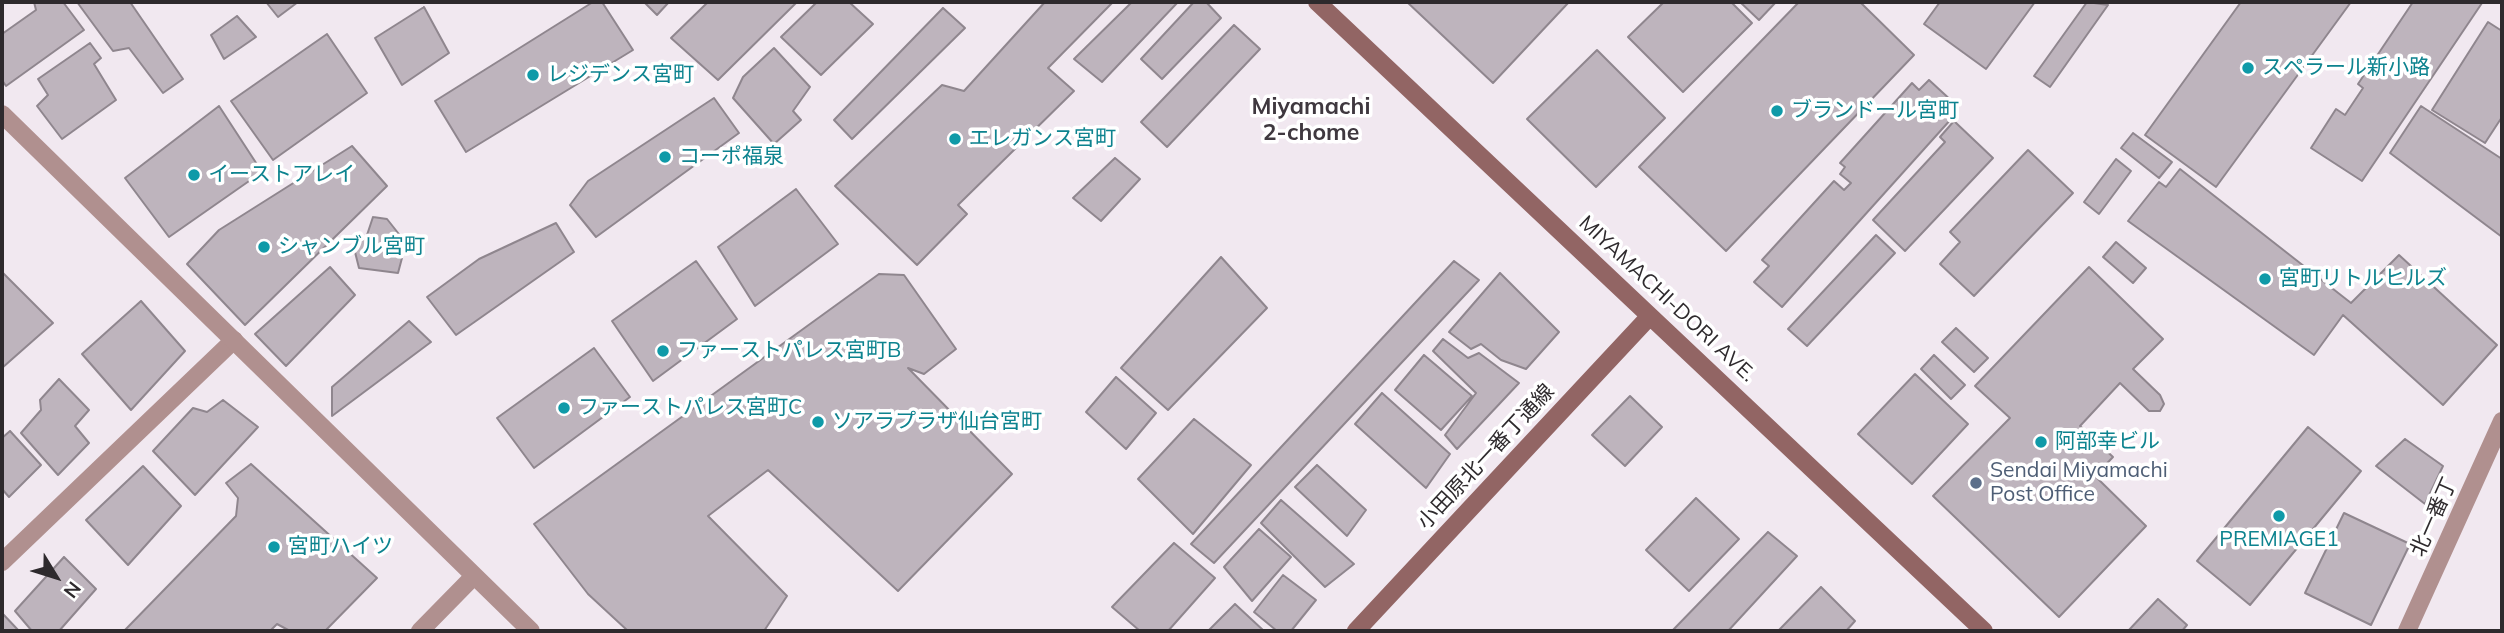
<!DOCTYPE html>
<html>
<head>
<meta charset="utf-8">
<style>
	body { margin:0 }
	#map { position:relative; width:2504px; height:633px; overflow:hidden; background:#f1e8f0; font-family:Mulish,sans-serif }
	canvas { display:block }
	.frame { position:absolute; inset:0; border:4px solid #2e2a2d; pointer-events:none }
	.north { position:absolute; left:21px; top:542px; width:70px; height:70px; -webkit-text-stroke:5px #fff; paint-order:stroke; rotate:128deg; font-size:19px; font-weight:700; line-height:28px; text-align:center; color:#2e2a2d }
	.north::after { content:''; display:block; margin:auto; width:24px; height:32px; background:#2e2a2d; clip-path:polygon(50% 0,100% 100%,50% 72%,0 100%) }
</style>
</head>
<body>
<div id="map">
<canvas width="2504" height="633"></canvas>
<div class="frame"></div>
<div class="north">N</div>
</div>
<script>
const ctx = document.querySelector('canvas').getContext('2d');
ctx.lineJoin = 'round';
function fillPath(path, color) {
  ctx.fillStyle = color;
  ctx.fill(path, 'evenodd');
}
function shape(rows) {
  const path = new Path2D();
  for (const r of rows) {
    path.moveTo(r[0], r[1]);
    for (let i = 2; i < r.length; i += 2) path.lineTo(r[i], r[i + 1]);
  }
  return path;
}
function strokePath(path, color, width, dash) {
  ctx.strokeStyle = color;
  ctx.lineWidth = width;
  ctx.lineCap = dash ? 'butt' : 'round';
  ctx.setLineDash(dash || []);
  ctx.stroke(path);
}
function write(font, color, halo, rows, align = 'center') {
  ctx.font = font + ' Mulish,"Noto Sans JP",sans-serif';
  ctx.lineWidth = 7;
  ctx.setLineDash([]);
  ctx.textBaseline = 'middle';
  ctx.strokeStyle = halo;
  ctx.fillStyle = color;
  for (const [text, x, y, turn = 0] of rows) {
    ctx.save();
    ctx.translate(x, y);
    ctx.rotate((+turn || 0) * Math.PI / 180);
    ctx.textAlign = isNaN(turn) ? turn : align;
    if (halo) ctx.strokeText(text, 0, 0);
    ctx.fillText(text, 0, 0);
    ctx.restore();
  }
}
const building = shape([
	[34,2,63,2,84,30,6,86,2,80,2,34,36,10,34,2],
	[77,2,130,2,183,79,163,93,129,48,113,51,77,2],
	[266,2,298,2,278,17,266,2],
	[593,2,602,2,633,50,466,152,435,101,593,2],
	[644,2,669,2,657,15,644,2],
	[708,2,797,2,718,80,671,38,708,2],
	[817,2,849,2,873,24,821,75,781,37,817,2],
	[1045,2,1113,2,1048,68,1074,91,958,205,967,214,917,265,835,186,942,85,964,91,1045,2],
	[1132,2,1178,2,1102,82,1074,59,1132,2],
	[1194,2,1206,2,1221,18,1162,79,1141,59,1194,2],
	[1407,2,1569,2,1493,83,1407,2],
	[1664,2,1731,2,1752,23,1683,92,1628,37,1664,2],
	[1740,2,1776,2,1759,20,1740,2],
	[1799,2,1860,2,1914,55,1726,251,1639,167,1799,2],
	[1940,2,2035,2,1986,69,1924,24,1940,2],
	[2087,2,2108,5,2050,87,2034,76,2087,2],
	[2241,2,2351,2,2216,187,2145,135,2241,2],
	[2413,2,2482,3,2362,181,2311,148,2336,109,2345,115,2363,88,2358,84,2413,2],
	[424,7,449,53,402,85,375,38,424,7],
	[943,8,965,28,852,139,834,120,943,8],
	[237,16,256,37,224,59,211,35,237,16],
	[2488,22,2502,31,2502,117,2485,143,2432,110,2488,22],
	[1234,25,1260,49,1167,147,1141,122,1234,25],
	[327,34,367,93,273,160,231,101,327,34],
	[90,43,101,58,94,64,116,100,62,139,37,106,48,95,38,79,90,43],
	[774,48,810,87,793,111,801,120,774,144,733,98,743,77,774,48],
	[1597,50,1665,118,1596,187,1527,119,1597,50],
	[1929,80,1954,103,1946,113,1952,118,1782,307,1754,282,1769,266,1762,260,1834,181,1844,190,1851,183,1840,174,1845,167,1840,163,1912,83,1919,90,1929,80],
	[714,98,739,133,596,237,570,205,588,181,714,98],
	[219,106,262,172,169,237,125,178,219,106],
	[2421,106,2502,159,2502,237,2390,153,2421,106],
	[1954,121,1993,158,1905,251,1873,220,1945,142,1940,137,1954,121],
	[2133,133,2172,162,2159,178,2121,148,2133,133],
	[352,146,387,186,245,325,187,264,219,230,352,146],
	[2028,150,2073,193,1974,296,1940,264,1960,242,1950,232,2028,150],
	[1115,158,1140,179,1101,221,1073,198,1115,158],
	[2116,159,2131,171,2099,214,2084,202,2116,159],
	[2180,169,2351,303,2399,255,2497,345,2443,405,2343,315,2314,355,2128,221,2159,182,2166,187,2180,169],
	[796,189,838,244,755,306,718,247,796,189],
	[373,217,387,219,406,243,398,273,359,268,352,240,366,238,373,217],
	[556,223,574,252,456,335,427,297,479,259,556,223],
	[1876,235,1895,253,1807,346,1788,329,1876,235],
	[2116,242,2146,268,2133,283,2103,257,2116,242],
	[1221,257,1267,308,1168,410,1121,368,1221,257],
	[696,261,737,319,653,381,612,321,696,261],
	[1454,261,1479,280,1214,563,1191,544,1454,261],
	[330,267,355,295,286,366,255,334,330,267],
	[2089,267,2163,339,2133,369,2160,395,2164,404,2160,411,2149,411,2120,383,2080,426,2113,457,2095,476,2146,526,2059,617,1933,496,2010,418,1975,386,2089,267],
	[2,272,53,323,2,368,2,272],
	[1500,273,1559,332,1526,369,1501,360,1481,344,1471,349,1449,332,1500,273],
	[879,274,904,275,956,349,924,374,908,368,1012,474,898,591,768,470,708,516,787,596,764,631,628,631,588,594,534,524,879,274],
	[141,301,185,351,131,410,82,354,141,301],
	[409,321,431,342,332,416,332,387,409,321],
	[1956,328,1988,358,1974,372,1942,342,1956,328],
	[1443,339,1468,358,1479,353,1519,383,1457,449,1445,435,1476,393,1433,351,1443,339],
	[594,348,630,397,534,468,497,418,594,348],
	[1424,355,1472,396,1441,430,1395,390,1424,355],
	[1934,355,1965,385,1951,399,1921,369,1934,355],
	[1915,374,1968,424,1912,484,1858,434,1915,374],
	[1116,377,1156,413,1126,449,1086,412,1116,377],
	[59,379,89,410,75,426,89,443,58,475,21,433,41,410,40,400,59,379],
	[1382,393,1450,454,1426,488,1355,424,1382,393],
	[1630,396,1662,427,1625,466,1592,435,1630,396],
	[223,400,258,427,195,495,153,451,193,408,207,412,223,400],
	[1194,419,1251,465,1193,534,1138,479,1194,419],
	[2308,427,2361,471,2250,605,2197,561,2308,427],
	[10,431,41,465,9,497,2,489,2,438,10,431],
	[2405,439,2443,466,2425,504,2376,466,2405,439],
	[251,464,377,578,325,631,290,631,277,624,270,631,124,631,236,516,238,498,226,483,251,464],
	[1317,465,1366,510,1347,536,1295,487,1317,465],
	[143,466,181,506,128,565,86,520,143,466],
	[1696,498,1739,539,1689,591,1646,550,1696,498],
	[1281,500,1354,564,1325,587,1261,523,1281,500],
	[2344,513,2410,544,2371,625,2305,593,2344,513],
	[1259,529,1291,557,1252,601,1224,567,1259,529],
	[1768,532,1797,556,1728,631,1672,631,1768,532],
	[1174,543,1215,578,1168,631,1140,631,1112,607,1174,543],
	[64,557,96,589,59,631,32,631,15,611,64,557],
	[1283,575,1316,600,1291,631,1277,631,1254,612,1283,575],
	[1821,587,1855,621,1846,631,1778,631,1821,587],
	[2158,599,2187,625,2182,631,2128,631,2158,599],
	[1235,604,1264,631,1208,631,1235,604],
	[2,613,19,631,2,631,2,613]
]);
fillPath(building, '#beb4bd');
strokePath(building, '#8f868e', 2);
strokePath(shape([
	[2,562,234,340],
	[420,631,473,577]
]), '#b0908f', 18);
strokePath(shape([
	[2,114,531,631],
	[2407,631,2502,421]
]), '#b0908f', 18);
strokePath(shape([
	[1317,2,1984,631],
	[1356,631,1650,316]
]), '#926564', 18);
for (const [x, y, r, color] of [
	[2248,68,7,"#0f9aa8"],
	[533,75,7,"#0f9aa8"],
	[1777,111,7,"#0f9aa8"],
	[955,139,7,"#0f9aa8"],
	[665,157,7,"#0f9aa8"],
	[194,175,7,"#0f9aa8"],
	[264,247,7,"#0f9aa8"],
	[2265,279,7,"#0f9aa8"],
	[663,351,7,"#0f9aa8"],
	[564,408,7,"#0f9aa8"],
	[818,422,7,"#0f9aa8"],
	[2041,442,7,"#0f9aa8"],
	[1976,483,7,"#5c6f8a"],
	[2279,516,7,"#0f9aa8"],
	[274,547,7,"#0f9aa8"]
]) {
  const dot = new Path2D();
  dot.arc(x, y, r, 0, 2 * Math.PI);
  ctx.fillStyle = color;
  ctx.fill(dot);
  strokePath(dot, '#fff', 2.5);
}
write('21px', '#0d838f', '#fff', [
	["スペラール新小路",2262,68],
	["レジデンス宮町",547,75],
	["ブランドール宮町",1791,111],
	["エレガンス宮町",969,139],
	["コーポ福泉",679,157],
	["イーストアレイ",208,175],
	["シャンブル宮町",278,247],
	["宮町リトルヒルズ",2279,279],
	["ファーストパレス宮町B",677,351],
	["ファーストパレス宮町C",578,408],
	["ソアラプラザ仙台宮町",832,422],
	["阿部幸ビル",2055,442],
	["PREMIAGE1",2279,540,"center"],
	["宮町ハイツ",288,547]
], 'left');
write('21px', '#2e2a2d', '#fff', [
	["MIYAMACHI-DORI AVE.",1667,299,43],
	["小田原北一番丁通線",1486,457,-47],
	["北一番丁",2434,517,-66]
]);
write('21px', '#4e5e75', '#fff', [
	["Sendai Miyamachi",1990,471],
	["Post Office",1990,495]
], 'left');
write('bold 23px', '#3f383f', '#fff', [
	["Miyamachi",1311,107],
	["2-chome",1311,133]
]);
</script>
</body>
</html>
